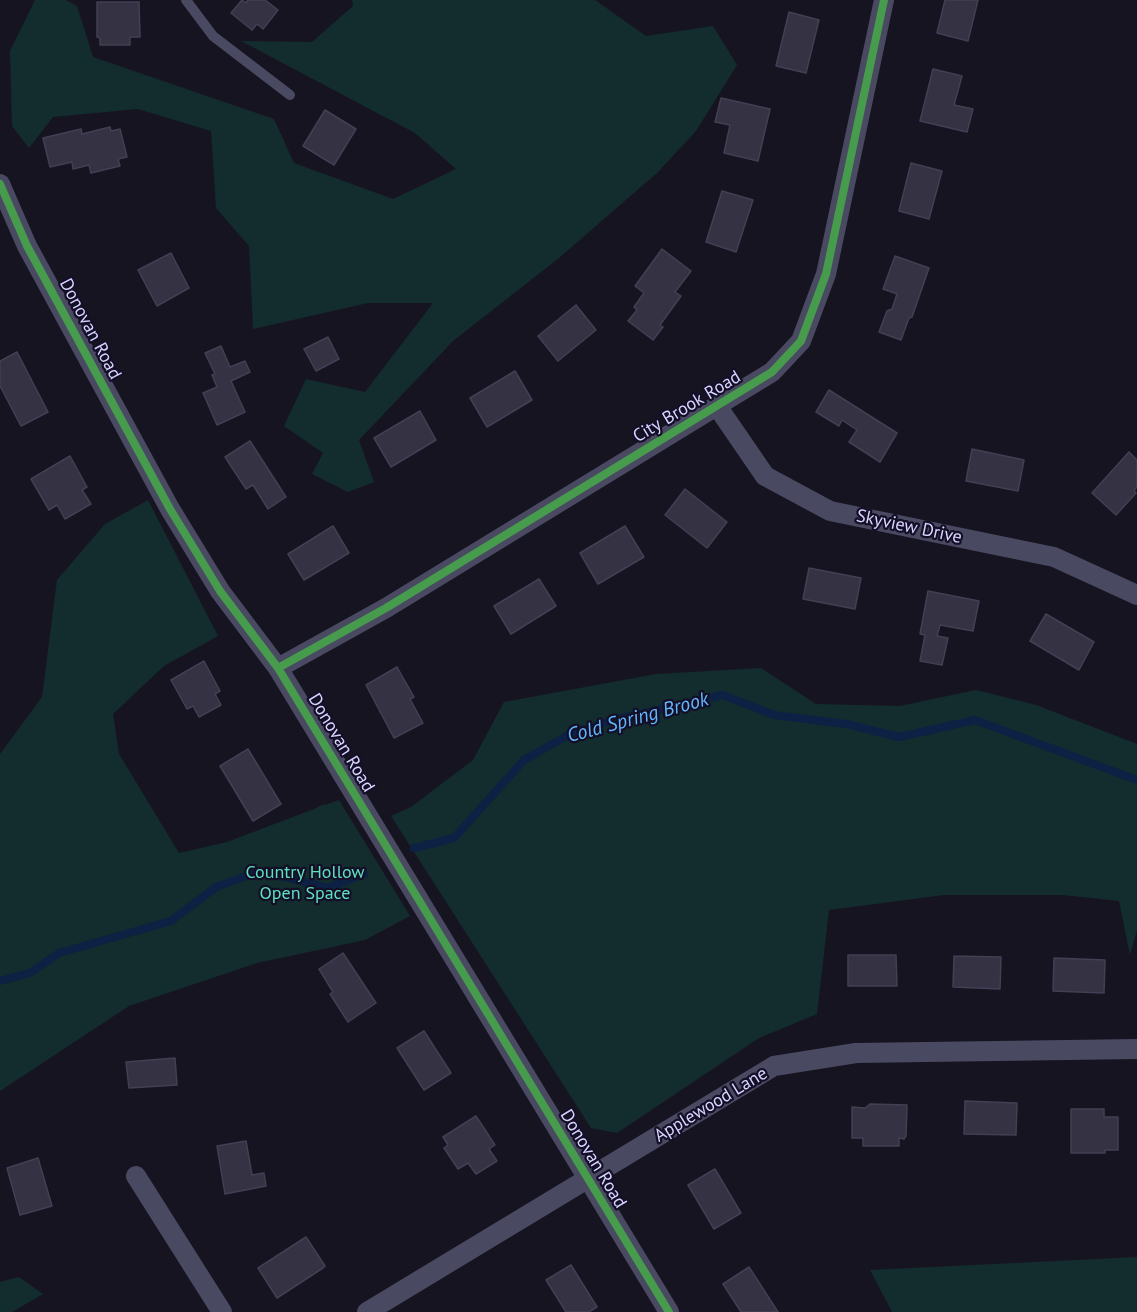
<!DOCTYPE html>
<html>
<head>
<meta charset="utf-8">
<style>
	body { margin:0 }
	canvas { display:block; background:#161421 }
</style>
</head>
<body>
<canvas width="1137" height="1312"></canvas>
<script>
const ctx = document.querySelector('canvas').getContext('2d');
ctx.lineJoin = 'round';
function fillPath(path, color) {
  ctx.fillStyle = color;
  ctx.fill(path, 'evenodd');
}
function shape(rows) {
  const path = new Path2D();
  for (const r of rows) {
    path.moveTo(r[0], r[1]);
    for (let i = 2; i < r.length; i += 2) path.lineTo(r[i], r[i + 1]);
  }
  return path;
}
function strokePath(path, color, width, dash) {
  ctx.strokeStyle = color;
  ctx.lineWidth = width;
  ctx.lineCap = dash ? 'butt' : 'round';
  ctx.setLineDash(dash || []);
  ctx.stroke(path);
}
function write(font, color, halo, rows, align = 'center') {
  ctx.font = font + ' "PT Sans",sans-serif';
  ctx.lineWidth = 4.5;
  ctx.setLineDash([]);
  ctx.textBaseline = 'middle';
  ctx.strokeStyle = halo;
  ctx.fillStyle = color;
  for (const [text, x, y, turn = 0] of rows) {
    ctx.save();
    ctx.translate(x, y);
    ctx.rotate((+turn || 0) * Math.PI / 180);
    ctx.textAlign = isNaN(turn) ? turn : align;
    if (halo) ctx.strokeText(text, 0, 0);
    ctx.fillText(text, 0, 0);
    ctx.restore();
  }
}
fillPath(shape([
	[35,0,66,0,77,6,93,57,274,119,294,163,393,199,456,169,415,133,241,41,312,42,353,6,352,0,595,0,646,36,713,26,737,65,696,131,657,173,559,258,453,341,359,440,374,482,348,492,312,474,323,453,284,426,306,379,365,392,433,303,368,303,253,329,249,246,216,208,211,131,138,109,53,117,29,148,12,126,10,51],
	[148,500,218,636,164,666,113,714,119,754,179,853,227,842,314,809,324,804,325,805,339,800,410,916,365,940,257,963,129,1006,0,1091,0,754,42,697,57,580,105,524],
	[761,668,816,704,900,706,976,690,1036,705,1137,744,1137,930,1130,955,1119,901,1063,895,944,895,829,910,817,1014,759,1038,617,1133,591,1128,391,816,411,807,473,760,504,702,656,674],
	[1137,1257,1137,1312,892,1312,870,1270],
	[19,1277,43,1294,12,1312,0,1312,0,1282]
]), '#132c2d');
strokePath(shape([
	[414,848,454,838,524,760,572,733,617,719,723,695,774,715,846,724,899,737,975,720,1137,780],
	[0,981,30,973,59,953,171,921,216,887,261,871,328,888,364,874]
]), '#0d2144', 8);
const building = shape([
	[242,0,246,3,248,0,265,0,278,10,263,29,257,24,252,30,231,13,242,0],
	[945,0,978,0,968,41,937,33,945,0],
	[97,2,139,2,140,37,130,37,130,45,100,45,100,38,97,37,97,2],
	[789,12,819,20,806,73,776,66,789,12],
	[933,69,962,76,954,105,973,109,967,132,920,121,933,69],
	[721,98,770,109,758,161,724,153,730,125,715,122,721,98],
	[325,110,356,129,334,165,303,146,325,110],
	[110,127,111,131,120,129,127,157,118,159,120,166,91,173,89,165,73,169,72,162,50,167,43,138,81,129,82,134,110,127],
	[911,163,942,171,929,219,899,211,911,163],
	[722,191,753,200,736,252,706,242,722,191],
	[662,249,691,271,675,292,681,296,660,325,663,327,653,340,628,321,637,310,634,307,644,293,635,286,662,249],
	[171,253,189,288,157,306,138,270,171,253],
	[895,256,929,268,912,317,909,318,901,340,879,332,887,311,892,309,897,294,883,289,895,256],
	[576,305,596,330,558,361,538,336,576,305],
	[328,337,339,359,316,371,304,349,328,337],
	[221,346,230,367,245,361,250,372,231,381,245,412,217,425,203,393,217,387,212,375,215,374,205,353,221,346],
	[17,352,48,412,21,426,0,386,0,361,17,352],
	[515,371,532,400,487,427,470,398,515,371],
	[829,390,897,433,880,462,849,442,857,430,842,420,839,426,816,412,829,390],
	[420,411,436,440,391,467,374,438,420,411],
	[250,441,286,497,268,509,253,485,246,489,225,457,250,441],
	[972,449,1024,460,1018,491,966,481,972,449],
	[1129,452,1137,460,1137,487,1134,490,1136,493,1116,515,1092,493,1129,452],
	[70,456,87,487,82,490,91,504,65,519,57,505,49,510,31,479,70,456],
	[685,489,727,522,707,548,665,515,685,489],
	[333,526,349,553,304,580,288,554,333,526],
	[625,526,644,557,598,584,580,553,625,526],
	[809,568,861,578,855,609,803,599,809,568],
	[539,579,556,606,511,634,494,606,539,579],
	[928,591,979,601,973,631,940,625,937,636,948,638,942,665,920,661,925,635,920,634,928,591],
	[1046,614,1094,642,1079,670,1030,641,1046,614],
	[204,661,220,691,215,694,221,705,199,717,193,706,187,709,171,680,204,661],
	[397,667,414,697,410,699,423,723,394,738,366,685,397,667],
	[248,749,281,804,253,821,220,766,248,749],
	[343,953,376,1003,348,1022,330,994,333,992,319,969,343,953],
	[848,955,896,955,897,986,848,986,848,955],
	[954,956,1001,957,1000,989,953,987,954,956],
	[1054,958,1105,960,1104,993,1053,991,1054,958],
	[424,1031,451,1073,424,1090,397,1048,424,1031],
	[175,1058,177,1085,129,1088,126,1062,175,1058],
	[965,1101,1017,1103,1016,1135,964,1134,965,1101],
	[870,1104,907,1105,906,1136,904,1139,899,1138,899,1146,863,1146,863,1138,852,1138,852,1107,865,1108,870,1104],
	[1071,1109,1104,1109,1104,1117,1118,1117,1118,1150,1105,1150,1105,1153,1071,1153,1071,1109],
	[476,1116,495,1145,489,1149,497,1161,476,1174,468,1163,458,1169,444,1148,448,1145,443,1137,476,1116],
	[246,1141,252,1175,264,1173,266,1186,225,1194,217,1146,246,1141],
	[38,1158,52,1206,20,1215,7,1168,38,1158],
	[715,1169,741,1213,714,1229,688,1185,715,1169],
	[306,1237,325,1266,323,1268,277,1298,258,1268,306,1237],
	[571,1265,597,1307,589,1312,566,1312,546,1280,571,1265],
	[749,1267,778,1312,741,1312,723,1284,749,1267]
]);
fillPath(building, '#343243');
strokePath(building, '#433f54', 1.5);
strokePath(shape([
	[186,0,213,36,290,95]
]), '#4a4962', 10);
strokePath(shape([
	[0,184,27,246,170,509,220,591,278,668,669,1312],
	[717,406,765,476,830,511,1054,557,1137,595],
	[278,668,386,608,772,372,801,341,826,274,884,0],
	[136,1176,222,1312],
	[367,1312,774,1066,856,1053,1137,1049]
]), '#4a4962', 20);
strokePath(shape([
	[0,184,27,246,170,509,220,591,278,668,669,1312],
	[278,668,386,608,772,372,801,341,826,274,884,0]
]), '#469c4c', 8);
write('18px', '#d9d4ff', '#130f26', [
	["Donovan Road",90,329,62],
	["City Brook Road",687,407,-31],
	["Skyview Drive",909,527,12],
	["Donovan Road",341,743,59],
	["Applewood Lane",711,1105,-31],
	["Donovan Road",593,1159,59]
]);
write('18px', '#5fe0c0', '#130f26', [
	["Country Hollow",305,873],
	["Open Space",305,894]
]);
write('italic 20px', '#62b6ff', '#130f26', [
	["Cold Spring Brook",638,718,-15]
]);
</script>
</body>
</html>
